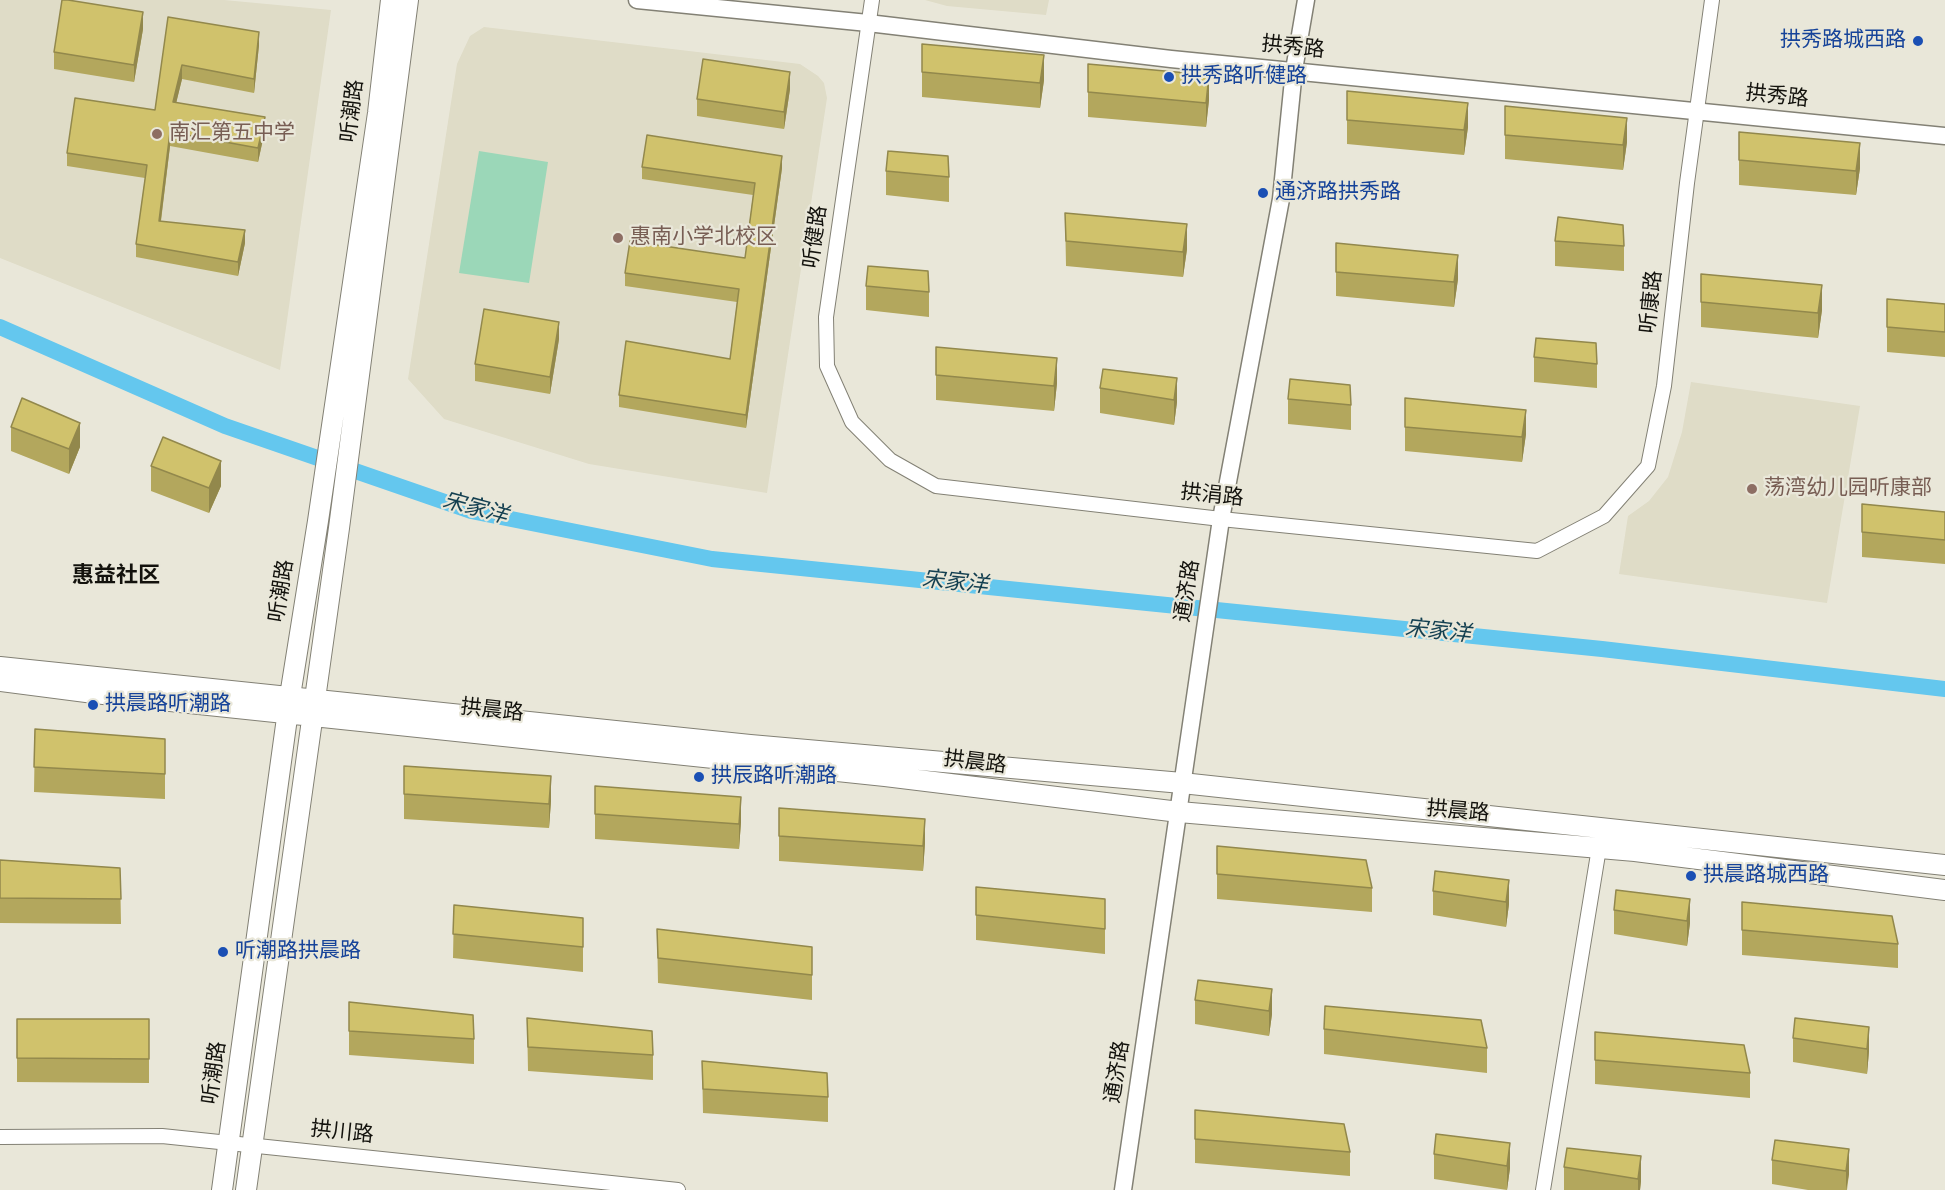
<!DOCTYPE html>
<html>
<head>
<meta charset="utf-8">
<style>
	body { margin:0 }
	canvas { display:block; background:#e9e7d9 }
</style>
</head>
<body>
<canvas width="1945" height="1190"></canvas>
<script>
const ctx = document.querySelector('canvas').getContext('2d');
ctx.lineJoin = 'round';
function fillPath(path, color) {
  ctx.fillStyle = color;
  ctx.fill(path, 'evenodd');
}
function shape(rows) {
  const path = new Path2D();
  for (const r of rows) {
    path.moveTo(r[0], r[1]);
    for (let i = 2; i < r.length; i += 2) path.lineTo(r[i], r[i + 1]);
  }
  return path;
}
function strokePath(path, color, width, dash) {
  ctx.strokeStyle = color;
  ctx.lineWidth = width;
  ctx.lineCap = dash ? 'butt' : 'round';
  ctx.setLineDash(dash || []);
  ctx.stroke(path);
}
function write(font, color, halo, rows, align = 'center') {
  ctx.font = font + ' "Source Serif 4","Noto Sans SC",serif';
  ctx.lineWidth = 4.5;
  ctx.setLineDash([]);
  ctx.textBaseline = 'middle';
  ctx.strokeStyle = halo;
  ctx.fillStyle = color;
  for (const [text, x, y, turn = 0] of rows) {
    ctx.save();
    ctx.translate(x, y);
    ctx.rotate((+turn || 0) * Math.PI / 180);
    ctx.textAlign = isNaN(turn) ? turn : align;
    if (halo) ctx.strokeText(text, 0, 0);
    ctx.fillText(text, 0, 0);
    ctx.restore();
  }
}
fillPath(shape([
	[0,0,224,0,331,10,280,370,0,258],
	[925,0,1049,0,1046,15,947,6],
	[484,27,800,64,818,76,824,83,827,98,767,493,589,464,444,419,408,379,457,64,470,36],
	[1691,382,1860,406,1827,603,1619,574,1628,516,1649,501,1668,477,1682,432]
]), '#dfdcc7');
fillPath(shape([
	[479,151,548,162,529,283,459,273]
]), '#9bd7b8');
strokePath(shape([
	[0,327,225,426,471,511,712,559,1602,649,1945,689]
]), '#64c7ee', 16);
const minor = shape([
	[872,0,826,317,827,366,852,422,890,460,936,486,1221,519,1537,551,1604,516,1648,466,1664,386,1687,183,1712,0],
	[0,1137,162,1136,678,1190],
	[1543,1190,1599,848]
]);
const tertiary = shape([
	[637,0,868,23,1171,59,1945,136],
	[1123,1190,1221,519,1281,199,1294,70,1306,0]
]);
const secondary = shape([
	[0,667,750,745,1182,783,1945,865],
	[0,681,94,693,885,776,1179,812,1635,851,1945,890],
	[222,1190,290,696,318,521,378,113,391,0],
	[246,1190,339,528,408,0]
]);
strokePath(minor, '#838175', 16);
strokePath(tertiary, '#838175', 19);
strokePath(secondary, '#838175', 22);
strokePath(minor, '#fff', 14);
strokePath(tertiary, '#fff', 16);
strokePath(secondary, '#fff', 20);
fillPath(shape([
	[168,17,259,45,254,93,182,79,176,103,265,130,258,162,170,146,161,221,245,243,238,276,136,257,136,244,145,178,67,166,67,153,155,110],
	[143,29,134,82,54,69,54,52],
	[922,44,1044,80,1040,108,922,97],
	[1088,64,1209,100,1206,127,1088,117],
	[790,89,784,129,697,116,697,99],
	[1347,91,1468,127,1464,155,1347,144],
	[1505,106,1627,142,1623,170,1505,159],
	[1739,132,1860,168,1856,195,1739,185],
	[642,167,782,168,746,428,619,407,619,395,730,359,737,302,625,286,625,273,745,258,753,195,642,179],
	[886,171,949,177,949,202,886,195],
	[1065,213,1187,249,1183,277,1066,266],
	[1555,241,1624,246,1624,271,1555,266],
	[1336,272,1458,279,1454,307,1336,296],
	[1701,274,1822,310,1818,338,1701,327],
	[866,286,929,292,929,317,866,310],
	[1887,299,1945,304,1945,357,1887,352],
	[559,339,550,394,475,381,475,364],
	[936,347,1057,383,1054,411,936,400],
	[1534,357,1597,364,1597,388,1534,382],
	[1177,378,1177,402,1174,425,1100,413,1100,388],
	[1405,398,1526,434,1522,462,1405,451],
	[1288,399,1351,405,1351,430,1288,424],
	[11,427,80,447,69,474,11,451],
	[151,466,221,486,209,513,151,491],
	[1862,504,1945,512,1945,564,1862,557],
	[35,729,165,739,165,799,34,792],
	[404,766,551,801,549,828,404,819],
	[595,786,741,822,739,849,595,839],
	[779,808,925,843,923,871,779,861],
	[1217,846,1372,888,1372,912,1217,899],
	[0,860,120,868,121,924,0,923],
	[1509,880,1509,904,1506,927,1433,915,1433,891],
	[976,887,1105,899,1105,954,976,940],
	[1690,899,1690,923,1687,946,1614,934,1614,910],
	[1742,902,1898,944,1898,968,1742,955],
	[454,905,583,918,583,972,453,958],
	[657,929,812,947,812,1000,658,983],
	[1272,989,1272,1014,1269,1036,1195,1024,1195,1000],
	[349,1002,474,1039,474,1064,349,1055],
	[527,1018,653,1055,653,1080,528,1071],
	[17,1019,149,1019,149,1083,17,1082],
	[1869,1027,1869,1051,1867,1074,1793,1062,1793,1038],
	[1324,1029,1487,1048,1487,1073,1324,1054],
	[1595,1032,1750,1073,1750,1098,1595,1084],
	[702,1061,828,1097,828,1122,703,1113],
	[1195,1110,1350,1152,1350,1176,1195,1163],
	[1510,1143,1510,1168,1507,1190,1434,1179,1434,1154],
	[1849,1149,1849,1174,1847,1190,1808,1190,1772,1184,1772,1160],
	[1641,1156,1641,1181,1640,1190,1564,1190,1564,1167]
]), '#b3a75d');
fillPath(shape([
	[143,12,143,29,134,82,134,65],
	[259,32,259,45,254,93,254,79],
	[1044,55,1044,80,1040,108,1040,83],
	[182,65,182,79,173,116,173,102],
	[790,72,790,89,784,129,784,112],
	[1209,75,1209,100,1206,127,1206,103],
	[1468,103,1468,127,1464,155,1464,130],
	[265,117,265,130,258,162,258,148],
	[1627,118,1627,142,1623,170,1623,145],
	[170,132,170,146,159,235,159,221],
	[1860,143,1860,168,1856,195,1856,171],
	[782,156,782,168,746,428,746,415],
	[1187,224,1187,249,1183,277,1183,252],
	[245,230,245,243,238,276,238,262],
	[1458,255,1458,279,1454,307,1454,282],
	[1822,285,1822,310,1818,338,1818,313],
	[559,322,559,339,550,394,550,377],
	[1057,358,1057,383,1054,411,1054,386],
	[1177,378,1177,402,1174,425,1174,400],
	[1526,410,1526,434,1522,462,1522,437],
	[80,423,80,447,69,474,69,449],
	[221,461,221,486,209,513,209,488],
	[551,776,551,801,549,828,549,804],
	[741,797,741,822,739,849,739,824],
	[925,819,925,843,923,871,923,846],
	[1509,880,1509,904,1506,927,1506,902],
	[1690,899,1690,923,1687,946,1687,921],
	[1272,989,1272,1014,1269,1036,1269,1011],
	[1869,1027,1869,1051,1867,1074,1867,1049],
	[1510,1143,1510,1168,1507,1190,1507,1166],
	[1849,1149,1849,1174,1846,1190,1846,1171],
	[1641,1156,1641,1181,1640,1190,1638,1190,1638,1179]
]), '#92884c');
const building = shape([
	[62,0,68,0,143,12,134,65,54,52,62,0],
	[168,17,259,32,254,79,182,65,173,102,265,117,258,148,170,132,159,221,245,230,238,262,136,244,147,165,67,153,75,98,155,110,168,17],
	[922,44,1044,55,1040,83,922,72,922,44],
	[703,59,790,72,784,112,697,99,703,59],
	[1088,64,1209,75,1206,103,1088,92,1088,64],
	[1347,91,1468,103,1464,130,1347,120,1347,91],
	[1505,106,1627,118,1623,145,1505,135,1505,106],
	[1739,132,1860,143,1856,171,1739,160,1739,132],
	[647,135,782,156,746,415,619,395,626,341,730,359,739,289,625,273,630,241,745,258,755,183,642,167,647,135],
	[888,151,948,156,949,177,886,171,888,151],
	[1065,213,1187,224,1183,252,1066,241,1065,213],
	[1558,217,1623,225,1624,246,1555,241,1558,217],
	[1336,243,1458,255,1454,282,1336,272,1336,243],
	[868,266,928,271,929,292,866,286,868,266],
	[1701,274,1822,285,1818,313,1701,302,1701,274],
	[1887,299,1945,304,1945,332,1887,327,1887,299],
	[484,309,559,322,550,377,475,364,484,309],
	[1536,338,1596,343,1597,364,1534,357,1536,338],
	[936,347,1057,358,1054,386,936,375,936,347],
	[1103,369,1177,378,1174,400,1100,388,1103,369],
	[1290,379,1350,385,1351,405,1288,399,1290,379],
	[22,398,80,423,69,449,11,427,22,398],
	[1405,398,1526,410,1522,437,1405,427,1405,398],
	[163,437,221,461,209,488,151,466,163,437],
	[1862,504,1945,512,1945,540,1862,532,1862,504],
	[35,729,165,739,165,774,34,767,35,729],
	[404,766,551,776,549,804,404,794,404,766],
	[595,786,741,797,739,824,595,814,595,786],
	[779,808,925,819,923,846,779,836,779,808],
	[1217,846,1366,860,1372,888,1217,874,1217,846],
	[0,860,120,868,121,899,0,898,0,860],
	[1435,871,1509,880,1506,902,1433,891,1435,871],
	[976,887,1105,899,1105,929,976,915,976,887],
	[1616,890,1690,899,1687,921,1614,910,1616,890],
	[1742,902,1892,916,1898,944,1742,930,1742,902],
	[454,905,583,918,583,947,453,934,454,905],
	[657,929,812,947,812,975,658,958,657,929],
	[1198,980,1272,989,1269,1011,1195,1000,1198,980],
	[349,1002,473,1015,474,1039,349,1031,349,1002],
	[1325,1006,1481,1020,1487,1048,1324,1029,1325,1006],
	[527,1018,652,1031,653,1055,528,1047,527,1018],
	[1795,1018,1869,1027,1867,1049,1793,1038,1795,1018],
	[17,1019,149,1019,149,1059,17,1058,17,1019],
	[1595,1032,1744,1045,1750,1073,1595,1060,1595,1032],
	[702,1061,827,1073,828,1097,703,1089,702,1061],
	[1195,1110,1344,1124,1350,1152,1195,1139,1195,1110],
	[1436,1134,1510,1143,1507,1166,1434,1154,1436,1134],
	[1775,1140,1849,1149,1846,1171,1772,1160,1775,1140],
	[1567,1148,1641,1156,1638,1179,1564,1167,1567,1148]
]);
fillPath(building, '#d0c26c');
strokePath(building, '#92884c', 1.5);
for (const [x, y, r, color] of [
	[1918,41,6,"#1a4fb4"],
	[1169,77,6,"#1a4fb4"],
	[157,134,6,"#8d6e63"],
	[1263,193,6,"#1a4fb4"],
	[618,238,6,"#8d6e63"],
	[1752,489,6,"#8d6e63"],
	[93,705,6,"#1a4fb4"],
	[699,777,6,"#1a4fb4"],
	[1691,876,6,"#1a4fb4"],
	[223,952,6,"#1a4fb4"]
]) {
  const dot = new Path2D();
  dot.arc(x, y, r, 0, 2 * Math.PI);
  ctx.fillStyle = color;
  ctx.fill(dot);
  strokePath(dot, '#e9e7d9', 2);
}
write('21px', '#164399', '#e9e7d9', [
	["拱秀路城西路",1906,41,"right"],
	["拱秀路听健路",1181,77],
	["通济路拱秀路",1275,193],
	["拱晨路听潮路",105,705],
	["拱辰路听潮路",711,777],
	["拱晨路城西路",1703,876],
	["听潮路拱晨路",235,952]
], 'left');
write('21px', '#13120d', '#e9e7d9', [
	["拱秀路",1293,48,6],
	["拱秀路",1777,97,6],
	["听潮路",353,111,-83],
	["听健路",816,237,-82],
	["听康路",1652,302,-84],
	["拱涓路",1212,496,6],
	["听潮路",282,591,-81],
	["通济路",1188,591,-81],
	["拱晨路",492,711,6],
	["拱晨路",975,763,7],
	["拱晨路",1458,812,5],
	["通济路",1118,1072,-81],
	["听潮路",215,1073,-82],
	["拱川路",342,1133,6]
]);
write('21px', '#785e54', '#e9e7d9', [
	["南汇第五中学",169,134],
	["惠南小学北校区",630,238],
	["荡湾幼儿园听康部",1764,489]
], 'left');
write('italic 22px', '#133f50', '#e9e7d9', [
	["宋家洋",475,509,15],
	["宋家洋",955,583,6],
	["宋家洋",1438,632,6]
]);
write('bold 22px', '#13120d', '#e9e7d9', [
	["惠益社区",116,576]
]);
</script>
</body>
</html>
